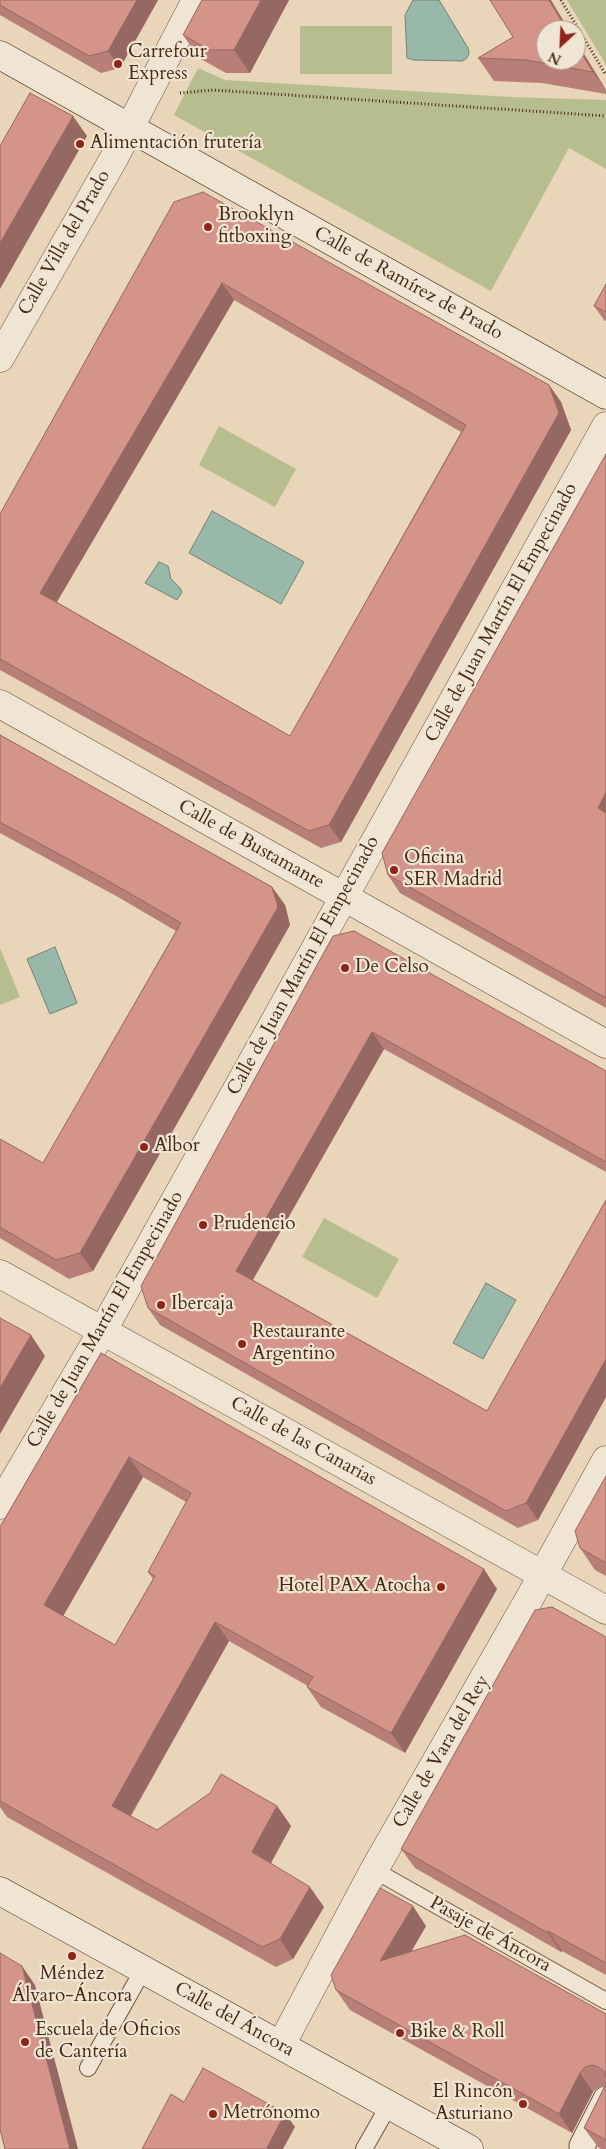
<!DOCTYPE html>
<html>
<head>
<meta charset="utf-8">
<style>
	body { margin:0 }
	#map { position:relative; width:606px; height:2149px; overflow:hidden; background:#e8d5ba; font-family:Cardo,serif }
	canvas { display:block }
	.north { position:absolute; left:536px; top:20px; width:50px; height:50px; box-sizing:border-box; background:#f0e4d2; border:1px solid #ab9a87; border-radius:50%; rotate:205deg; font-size:14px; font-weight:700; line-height:20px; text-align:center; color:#442a16 }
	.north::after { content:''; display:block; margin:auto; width:18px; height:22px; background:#8f2418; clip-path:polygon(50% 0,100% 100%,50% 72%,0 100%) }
</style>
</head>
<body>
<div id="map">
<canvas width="606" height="2149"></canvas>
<div class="north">N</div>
</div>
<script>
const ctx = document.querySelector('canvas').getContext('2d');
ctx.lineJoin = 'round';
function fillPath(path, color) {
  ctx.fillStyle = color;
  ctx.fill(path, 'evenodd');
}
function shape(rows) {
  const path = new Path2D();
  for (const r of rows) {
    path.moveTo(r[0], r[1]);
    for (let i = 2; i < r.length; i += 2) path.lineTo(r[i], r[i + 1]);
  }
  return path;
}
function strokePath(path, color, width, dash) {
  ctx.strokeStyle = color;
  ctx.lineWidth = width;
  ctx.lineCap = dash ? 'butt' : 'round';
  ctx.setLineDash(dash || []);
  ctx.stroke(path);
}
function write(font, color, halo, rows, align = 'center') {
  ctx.font = font + ' Cardo,serif';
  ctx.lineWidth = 4.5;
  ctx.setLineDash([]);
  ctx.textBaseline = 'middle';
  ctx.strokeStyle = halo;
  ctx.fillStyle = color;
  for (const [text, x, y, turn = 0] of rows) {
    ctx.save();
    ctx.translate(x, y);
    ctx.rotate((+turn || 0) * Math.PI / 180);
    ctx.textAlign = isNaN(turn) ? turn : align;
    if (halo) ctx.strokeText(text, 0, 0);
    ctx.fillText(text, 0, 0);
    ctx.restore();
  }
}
fillPath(shape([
	[567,0,606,0,606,65,590,38],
	[300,26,392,26,392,74,300,74],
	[198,68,225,80,511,97,606,100,606,169,569,148,491,291,174,115],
	[219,426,296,469,275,507,199,465],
	[0,948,20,997,0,1005],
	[324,1218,399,1259,377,1298,302,1257]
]), '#b8bd8f');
const water = shape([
	[413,0,439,0,468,48,469,54,466,59,462,61,414,60,407,58,405,15,413,0],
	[212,511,304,562,281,604,189,553,212,511],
	[159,562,168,566,171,579,180,588,182,592,177,600,145,583,159,562],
	[55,947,77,1003,50,1014,27,959,55,947],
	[486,1283,516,1300,483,1359,453,1343,486,1283]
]);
fillPath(water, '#98b9aa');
strokePath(water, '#76806f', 1);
const service = shape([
	[374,1870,606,2001],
	[88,2068,143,1970],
	[364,2149,389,2105]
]);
const pedestrian = shape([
	[582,2146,606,2099]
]);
const minor = shape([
	[0,358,113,160,196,0],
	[0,704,606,1044],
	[0,1274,606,1610],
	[0,1505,103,1330,606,426],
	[281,2045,374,1870,528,1601,606,1460]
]);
const secondary = shape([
	[0,55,606,395],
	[0,1891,469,2149]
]);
strokePath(service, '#6d553f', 18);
strokePath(pedestrian, '#6d553f', 27);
strokePath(minor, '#6d553f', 29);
strokePath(secondary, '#442a16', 29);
strokePath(shape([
	[561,0,606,75],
	[180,93,213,90,606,116]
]), '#442a16', 3, [1, 2.5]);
strokePath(service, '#f0e4d2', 16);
strokePath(pedestrian, '#f0e4d2', 25);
strokePath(minor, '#f0e4d2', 28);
strokePath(secondary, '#f0e4d2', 28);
fillPath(shape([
	[0,0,158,0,120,68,101,73,0,15],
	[202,0,289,0,250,73,226,73,199,58,183,35],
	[513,37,576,60,576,41,606,90,606,94,542,83,494,81,478,58],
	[174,202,549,385,561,402,571,430,341,842,321,848,0,670,0,514],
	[234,300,461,432,290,736,57,602],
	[606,284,606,321,604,320,594,306],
	[606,454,606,1008,400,893,388,875],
	[0,735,272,887,285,905,290,925,93,1271,69,1279,0,1238,0,1139,43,1163,176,931,118,897,0,833],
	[333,936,606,1071,606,1172,384,1049,253,1280,487,1411,606,1200,606,1397,538,1520,518,1528,160,1325,148,1308],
	[101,1353,497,1589,405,1753,321,1707,307,1687,308,1686,229,1641,131,1816,157,1830,277,1806,291,1826,271,1863,324,1907,293,1959,276,1967,7,1817,0,1807,0,1527],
	[143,1477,186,1502,148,1572,153,1579,115,1645,63,1616],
	[606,1476,606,1576,595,1570,580,1548],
	[606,1637,606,1975,562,1951,561,1952,415,1868,401,1849],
	[426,1926,411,1952,606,2014,606,2149,601,2149,598,2147,584,2128,605,2085,599,2087,593,2092,572,2133,350,2010,336,1990]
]), '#b77f77');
fillPath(shape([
	[137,0,158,0,120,68,108,51],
	[261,0,289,0,250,73,234,50],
	[549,0,551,0,569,30,567,30],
	[576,41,606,90,593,72,576,44],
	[73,116,87,136,0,289,0,243],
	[222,283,234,300,52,610,40,593],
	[549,385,561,402,571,430,341,842,329,825],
	[606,792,606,820,598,808],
	[272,887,285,905,290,925,93,1271,80,1253],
	[372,1032,384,1049,248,1288,236,1271],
	[31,1335,45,1356,0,1434,0,1388],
	[606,1359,606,1397,538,1520,526,1503],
	[129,1457,143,1477,58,1625,44,1605],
	[484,1569,497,1589,405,1753,391,1733],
	[215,1622,229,1641,125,1825,112,1806],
	[277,1806,291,1826,266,1872,252,1852],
	[310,1887,324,1907,293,1959,280,1939],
	[413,1906,426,1926,394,1981,380,1961],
	[548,1931,562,1951,561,1952,548,1933],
	[22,1966,35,1985,78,2149,70,2149],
	[580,2073,593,2092,572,2133,559,2114],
	[285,2113,295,2127,283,2149,268,2149,267,2148]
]), '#956861');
const building = shape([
	[0,0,137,0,108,51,89,56,0,5,0,0],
	[202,0,261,0,234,50,210,50,183,35,202,0],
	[490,0,549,0,567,30,546,30,546,60,576,60,576,44,593,72,526,60,478,58,513,37,490,0],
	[30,93,73,116,0,243,0,146,30,93],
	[203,192,549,385,559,413,329,825,309,831,0,659,0,514,174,202,203,192],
	[222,283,466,425,290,736,40,593,222,283],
	[606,284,606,312,594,306,606,284],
	[606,454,606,792,598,808,606,813,606,998,388,875,382,853,606,454],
	[0,735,272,887,278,907,80,1253,56,1260,0,1227,0,1139,43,1163,181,923,105,879,0,822,0,735],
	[354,931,606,1071,606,1162,372,1032,236,1271,487,1411,606,1200,606,1359,526,1503,506,1511,148,1308,141,1286,333,936,354,931],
	[0,1318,31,1335,0,1388,0,1318],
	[101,1353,484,1569,391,1733,307,1687,313,1677,215,1622,112,1806,157,1830,210,1793,221,1774,277,1806,252,1852,310,1887,280,1939,262,1947,0,1801,0,1527,101,1353],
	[129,1457,191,1493,148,1572,155,1576,115,1645,44,1605,129,1457],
	[606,1476,606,1563,580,1548,575,1531,606,1476],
	[552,1607,606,1637,606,1963,548,1931,548,1933,401,1849,535,1610,552,1607],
	[380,1888,413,1906,380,1961,465,1935,606,2014,606,2077,605,2072,598,2067,592,2065,585,2067,580,2073,559,2114,336,1990,331,1975,380,1888],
	[0,1953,22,1966,70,2149,5,2149,0,2129,0,1953],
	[203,2068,285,2113,267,2148,270,2149,142,2149,171,2094,184,2102,203,2068],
	[606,2082,606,2140,584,2128,605,2086,606,2082]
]);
fillPath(building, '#d5948a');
strokePath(building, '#956861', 1);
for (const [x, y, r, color] of [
	[118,64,5,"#8f2418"],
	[80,144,5,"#8f2418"],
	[208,227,5,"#8f2418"],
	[394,870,5,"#8f2418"],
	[345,968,5,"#8f2418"],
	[144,1147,5,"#8f2418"],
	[203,1225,5,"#8f2418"],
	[161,1305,5,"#8f2418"],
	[242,1344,5,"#8f2418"],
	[441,1587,5,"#8f2418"],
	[72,1956,5,"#8f2418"],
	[400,2033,5,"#8f2418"],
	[25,2042,5,"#8f2418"],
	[523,2104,5,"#8f2418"],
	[213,2114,5,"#8f2418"]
]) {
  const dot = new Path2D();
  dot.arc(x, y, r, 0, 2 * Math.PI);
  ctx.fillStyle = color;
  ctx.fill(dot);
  strokePath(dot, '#f0e4d2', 2);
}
write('19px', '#442a16', '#f0e4d2', [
	["Carrefour",128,53],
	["Express",128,75],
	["Alimentación frutería",90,144],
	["Brooklyn",218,216],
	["fitboxing",218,238],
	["Oficina",404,859],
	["SER Madrid",404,881],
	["De Celso",355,968],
	["Albor",154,1147],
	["Prudencio",213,1225],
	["Ibercaja",171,1305],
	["Restaurante",252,1333],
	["Argentino",252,1355],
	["Hotel PAX Atocha",431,1587,"right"],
	["Méndez",72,1975,"center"],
	["Álvaro-Áncora",72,1997,"center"],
	["Escuela de Oficios",35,2031],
	["de Cantería",35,2053],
	["Bike & Roll",410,2033],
	["El Rincón",513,2093,"right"],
	["Asturiano",513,2115,"right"],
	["Metrónomo",223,2114]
], 'left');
write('19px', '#442a16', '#f0e4d2', [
	["Calle Villa del Prado",65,243,-60],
	["Calle de Ramírez de Prado",408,284,29],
	["Calle de Juan Martín El Empecinado",502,613,-61],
	["Calle de Bustamante",251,845,29],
	["Calle de Juan Martín El Empecinado",304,966,-61],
	["Calle de Juan Martín El Empecinado",106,1320,-60],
	["Calle de las Canarias",303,1442,29],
	["Calle de Vara del Rey",442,1752,-60],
	["Pasaje de Áncora",490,1935,29],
	["Calle del Áncora",234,2020,29]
]);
</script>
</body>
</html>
